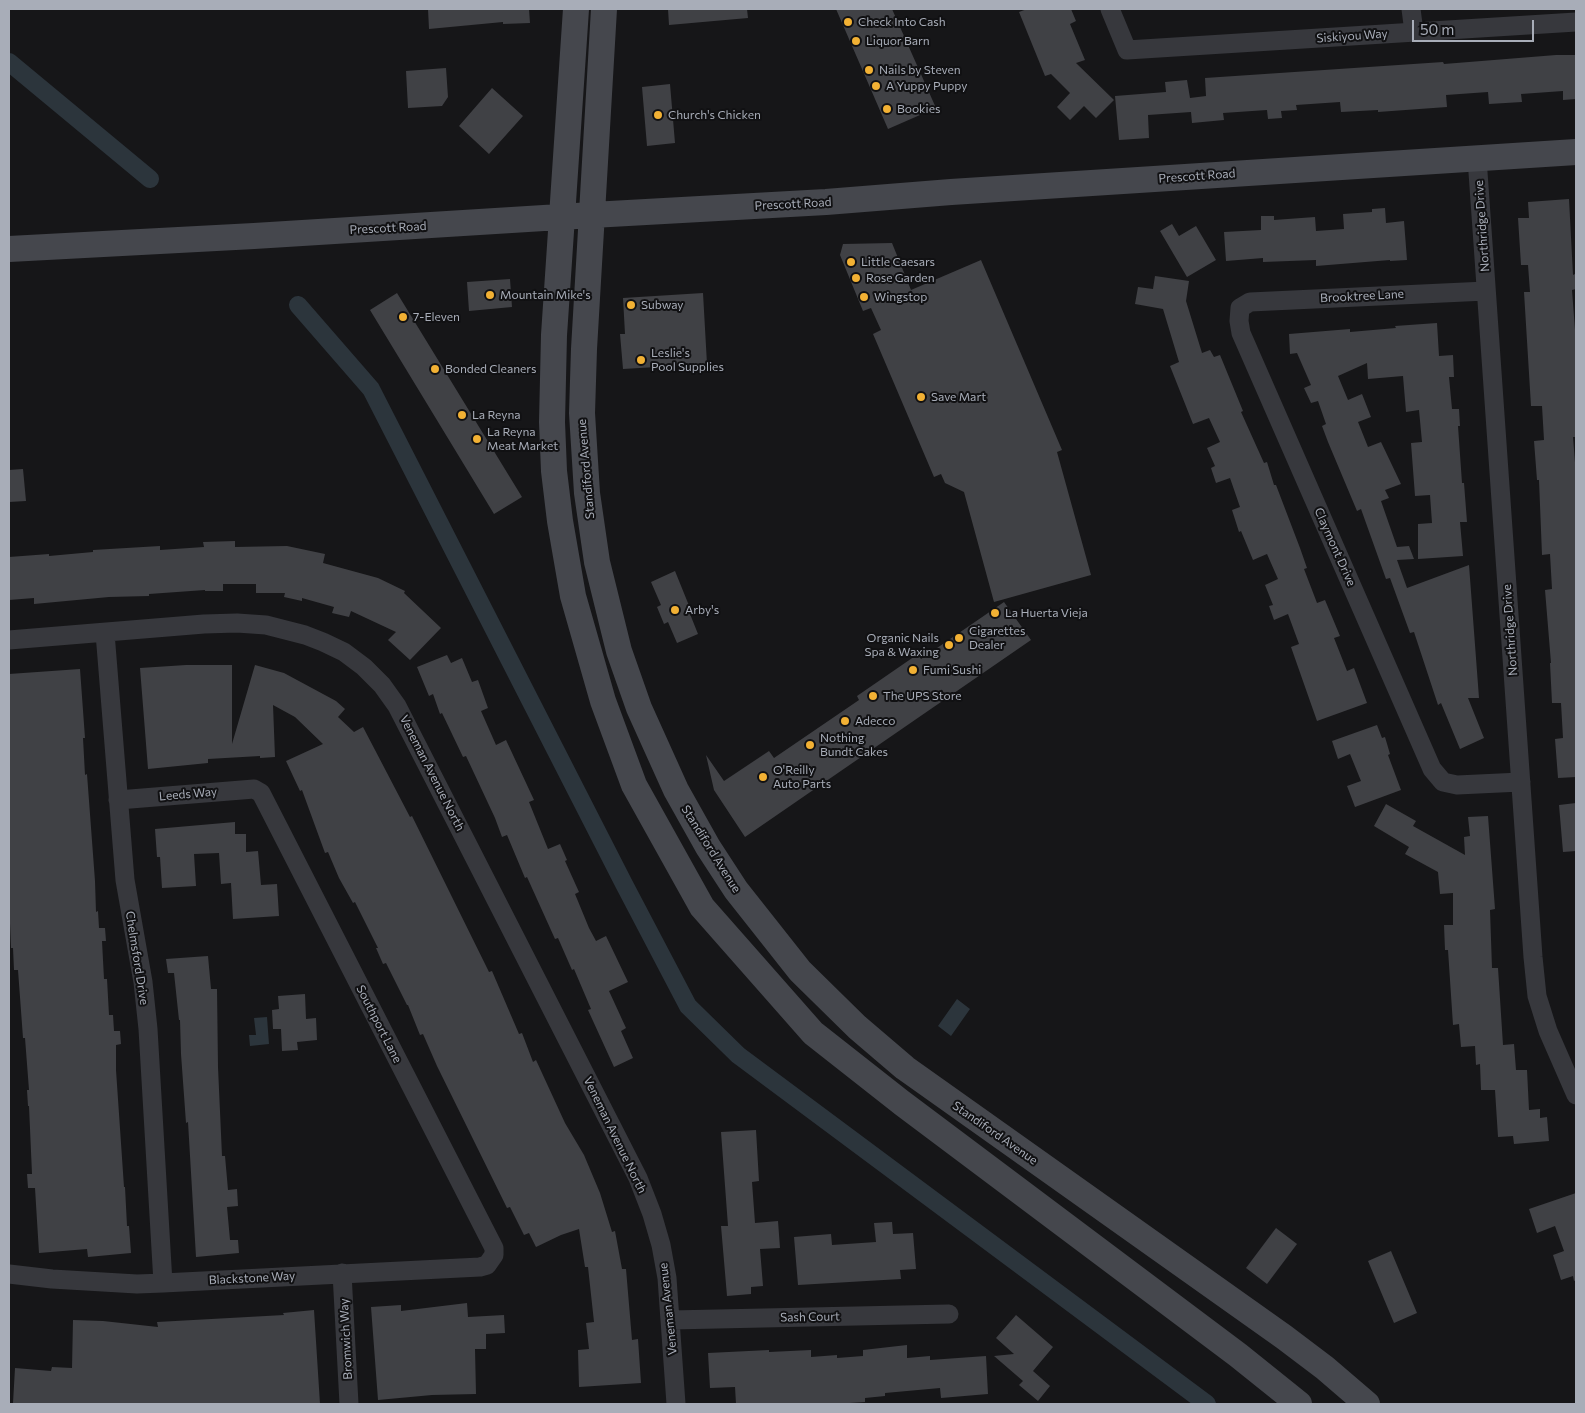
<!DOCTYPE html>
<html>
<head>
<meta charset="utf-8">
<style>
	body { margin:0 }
	#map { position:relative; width:1585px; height:1413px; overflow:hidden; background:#161618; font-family:Commissioner,sans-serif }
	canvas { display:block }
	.frame { position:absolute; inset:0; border:10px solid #a8adb8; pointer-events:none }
	.scale { position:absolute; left:1412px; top:20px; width:122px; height:22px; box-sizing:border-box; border:2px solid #a8adb8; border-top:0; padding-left:6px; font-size:15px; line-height:18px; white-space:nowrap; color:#a8adb8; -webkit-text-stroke:4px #111113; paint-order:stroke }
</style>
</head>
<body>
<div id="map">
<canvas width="1585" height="1413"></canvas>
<div class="frame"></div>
<div class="scale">50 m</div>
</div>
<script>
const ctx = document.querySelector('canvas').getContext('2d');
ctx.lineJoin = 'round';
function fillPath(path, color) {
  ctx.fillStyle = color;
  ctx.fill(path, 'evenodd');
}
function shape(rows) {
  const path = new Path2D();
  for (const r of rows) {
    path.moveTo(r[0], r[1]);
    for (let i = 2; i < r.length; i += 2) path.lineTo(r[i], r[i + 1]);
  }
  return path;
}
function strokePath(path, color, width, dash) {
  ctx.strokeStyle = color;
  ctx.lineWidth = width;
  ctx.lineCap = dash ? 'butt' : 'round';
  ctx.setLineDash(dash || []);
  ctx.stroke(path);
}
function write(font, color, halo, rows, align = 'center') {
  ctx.font = font + ' Commissioner,sans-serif';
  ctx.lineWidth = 4;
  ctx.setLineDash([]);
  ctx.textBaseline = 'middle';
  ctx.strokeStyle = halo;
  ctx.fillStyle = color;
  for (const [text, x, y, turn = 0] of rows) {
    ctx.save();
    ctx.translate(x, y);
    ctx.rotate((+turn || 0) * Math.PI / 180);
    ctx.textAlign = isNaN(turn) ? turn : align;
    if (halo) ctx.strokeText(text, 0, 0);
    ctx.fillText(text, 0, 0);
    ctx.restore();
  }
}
fillPath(shape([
	[957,999,970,1009,951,1036,938,1026],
	[267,1017,269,1044,250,1046,249,1035,256,1035,254,1018]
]), '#2c353c');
strokePath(shape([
	[9,62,150,179],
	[298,305,371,389,624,884,688,1006,738,1055,1207,1404]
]), '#2c353c', 18);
fillPath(shape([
	[428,9,529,9,530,23,503,24,503,22,429,29],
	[668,9,747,9,748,18,669,25],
	[836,9,892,9,936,108,888,129],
	[1027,9,1071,9,1076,21,1070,24,1085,60,1076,63,1114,100,1096,118,1084,106,1070,120,1057,107,1070,93,1051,74,1045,76,1019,12],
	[1556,55,1576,55,1576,99,1563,100,1563,91,1521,94,1522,102,1489,104,1488,92,1446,95,1447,107,1378,112,1378,110,1341,112,1340,102,1296,105,1297,110,1281,111,1282,118,1268,119,1267,110,1223,113,1224,120,1192,123,1191,112,1148,115,1149,138,1119,140,1115,96,1166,92,1165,82,1187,80,1190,98,1206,96,1205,78,1443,62,1444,64],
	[446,68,448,97,442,106,408,108,406,71],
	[670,84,675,143,647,146,642,87],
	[492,88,523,116,489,154,459,126],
	[1569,199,1573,275,1575,274,1576,289,1572,290,1576,343,1576,437,1573,437,1576,475,1576,777,1558,778,1555,739,1563,738,1561,703,1552,703,1550,663,1551,663,1545,590,1552,589,1550,554,1542,555,1539,480,1537,480,1534,441,1544,440,1542,406,1531,406,1524,292,1530,292,1528,265,1521,265,1518,218,1529,218,1528,202],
	[1385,208,1386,223,1404,221,1407,260,1390,261,1390,260,1316,266,1316,260,1263,262,1263,258,1226,261,1224,232,1261,230,1261,216,1274,216,1274,220,1315,217,1316,231,1344,229,1343,214,1372,212,1372,209],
	[1172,224,1179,236,1196,226,1216,260,1187,277,1160,231],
	[892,243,911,290,981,260,1062,450,1057,452,1091,575,994,602,964,492,945,483,941,474,934,477,873,334,881,330,871,308,863,311,840,255,843,244],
	[1155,276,1189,281,1186,301,1202,353,1210,350,1214,357,1220,355,1243,411,1241,412,1264,463,1267,462,1274,485,1276,485,1300,548,1307,568,1304,569,1317,603,1325,600,1340,636,1334,638,1347,671,1354,668,1367,703,1317,721,1291,647,1299,644,1288,614,1274,620,1269,606,1273,605,1265,585,1278,579,1267,554,1253,560,1241,531,1239,532,1232,510,1240,507,1230,478,1216,483,1211,468,1215,466,1207,448,1220,442,1209,418,1193,424,1170,366,1179,362,1163,309,1135,304,1138,287,1153,289],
	[510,279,512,307,469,311,467,282],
	[397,293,522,497,494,514,370,310],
	[703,293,707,364,623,369,620,334,625,334,623,298],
	[1437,323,1439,356,1453,355,1454,377,1449,377,1452,409,1459,409,1460,426,1458,426,1462,483,1464,483,1467,522,1460,522,1463,556,1418,559,1418,524,1432,523,1430,495,1415,496,1411,443,1422,442,1419,410,1406,412,1403,376,1368,379,1367,363,1338,376,1348,400,1362,394,1371,417,1358,422,1368,447,1381,442,1401,484,1385,490,1389,498,1381,501,1397,547,1409,546,1414,559,1397,560,1407,588,1469,565,1479,698,1468,698,1484,738,1460,749,1441,703,1438,705,1414,632,1410,633,1390,578,1386,579,1361,509,1357,511,1328,442,1322,426,1326,424,1318,401,1311,403,1304,388,1311,385,1297,353,1290,354,1289,334,1350,329,1350,332,1396,328,1395,326],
	[23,469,26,501,9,502,9,470],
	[235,541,235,547,287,546,325,554,323,563,378,578,405,591,404,593,441,628,410,660,388,640,396,632,351,611,349,617,332,613,334,607,302,598,302,601,284,597,285,593,256,593,256,584,223,584,223,591,205,591,205,590,149,594,149,596,109,597,34,604,34,598,9,600,9,557,49,554,49,556,93,552,93,550,160,546,160,550,204,547,203,542],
	[675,571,692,613,690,614,698,634,677,643,668,622,664,624,657,607,661,605,651,582],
	[1004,602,1031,640,745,837,714,790,706,755,724,781,769,751,774,758,859,700,857,696,918,654,921,659],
	[447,655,451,663,462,658,472,682,478,680,488,708,481,711,496,745,506,740,534,800,529,802,548,849,560,844,567,860,565,861,579,892,575,894,589,928,596,941,606,936,628,982,609,991,626,1028,621,1031,633,1058,614,1067,588,1010,591,1009,574,969,572,970,558,938,555,939,527,877,525,878,507,835,502,837,495,818,466,756,463,757,442,713,440,714,433,694,429,696,417,667],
	[186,665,232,665,232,744,255,665,284,673,336,701,345,709,338,717,354,732,363,727,410,817,412,816,489,972,492,971,519,1034,522,1033,533,1062,536,1060,565,1123,584,1155,600,1193,612,1232,615,1231,622,1269,626,1269,632,1340,638,1339,641,1383,579,1387,578,1350,589,1349,586,1323,594,1322,588,1267,585,1267,579,1229,561,1235,536,1247,529,1233,524,1235,510,1207,507,1208,437,1066,423,1034,420,1035,408,1005,407,1005,386,963,383,964,376,948,378,948,355,902,353,903,339,878,328,852,325,853,302,790,300,791,286,761,323,744,295,717,273,705,275,757,260,758,260,756,208,759,208,763,148,769,140,668],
	[80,669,85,738,83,738,85,775,87,774,95,881,96,912,98,911,99,928,105,928,106,941,102,941,104,979,107,979,109,1015,113,1015,114,1031,120,1031,121,1044,116,1045,116,1070,124,1187,125,1187,127,1226,129,1226,131,1253,88,1257,87,1249,39,1253,35,1188,28,1188,27,1174,32,1174,29,1106,28,1106,27,1090,29,1090,25,1038,23,1038,18,970,14,970,13,948,11,948,9,899,9,674],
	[1377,725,1382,738,1385,737,1390,754,1388,755,1401,790,1355,807,1347,786,1361,781,1350,754,1338,759,1332,741],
	[1576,803,1576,851,1563,852,1559,805],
	[1386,804,1416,821,1413,826,1465,855,1464,837,1470,836,1468,817,1488,816,1495,909,1490,910,1492,968,1498,968,1503,1045,1514,1044,1516,1070,1527,1070,1529,1110,1540,1109,1540,1118,1547,1117,1549,1141,1514,1144,1513,1136,1498,1137,1495,1090,1481,1090,1480,1064,1476,1065,1475,1046,1461,1047,1459,1024,1453,1025,1448,950,1445,950,1444,925,1453,925,1453,893,1440,894,1438,872,1405,854,1409,847,1374,826],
	[235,822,235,834,246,834,246,852,258,851,261,885,277,884,279,916,233,919,231,883,221,884,219,853,194,854,196,886,162,888,160,857,157,857,155,829],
	[208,956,211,989,217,989,218,1067,222,1156,225,1156,228,1190,237,1189,238,1206,227,1207,230,1240,238,1240,239,1253,196,1257,188,1122,186,1123,181,1054,180,1020,179,1020,174,973,168,973,166,959],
	[305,994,306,1019,316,1018,317,1040,297,1042,298,1050,282,1051,281,1029,273,1029,272,1010,279,1009,278,996],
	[756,1130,759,1181,752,1182,755,1223,778,1221,780,1248,760,1249,763,1286,751,1287,751,1294,727,1296,721,1226,728,1226,721,1132],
	[1576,1193,1576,1280,1574,1281,1573,1276,1561,1280,1553,1255,1564,1251,1555,1226,1537,1233,1529,1209],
	[892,1222,893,1234,913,1233,916,1269,900,1270,901,1279,798,1285,794,1237,831,1234,832,1245,876,1242,874,1223],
	[1276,1228,1297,1244,1267,1284,1246,1268],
	[1391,1251,1417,1313,1394,1323,1368,1261],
	[467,1303,468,1317,504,1315,505,1333,486,1334,486,1349,475,1349,476,1394,432,1395,378,1400,371,1307,401,1305,401,1311],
	[314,1310,320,1404,13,1403,15,1368,51,1371,52,1367,72,1368,73,1320,103,1321,158,1327,157,1322,284,1315,283,1313],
	[1016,1315,1053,1347,1033,1371,1050,1386,1038,1401,1019,1385,1023,1381,994,1356,1014,1354,996,1338],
	[907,1345,907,1358,930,1356,930,1360,986,1356,988,1394,941,1398,940,1388,885,1393,885,1396,865,1398,865,1402,834,1404,736,1404,735,1387,710,1388,708,1353,769,1350,769,1352,811,1350,811,1357,837,1355,837,1358,863,1356,863,1350]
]), '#404145');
strokePath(shape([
	[1110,9,1127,50,1576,22],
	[1411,9,1414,32],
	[1477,158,1533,957,1537,996,1548,1031,1576,1095],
	[1486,291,1250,302,1240,308,1239,321,1241,333,1432,769,1443,782,1457,785,1521,782],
	[105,633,125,880,143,982,148,1029,163,1283],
	[9,640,204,624,237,623,266,625,305,635,323,642,344,652,364,667,382,685,397,706,638,1178,652,1214,661,1245,667,1278,676,1404],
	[342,1273,349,1404],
	[9,1274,52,1279,137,1284,163,1283,480,1267,487,1265,494,1255,494,1248,261,793,254,789,118,800],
	[671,1320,949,1314]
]), '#37383d', 19);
strokePath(shape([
	[576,9,554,335,552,422,554,471,560,521,573,596,603,701,634,785,702,907,813,1033,902,1103,1238,1355,1299,1404],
	[604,9,584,349,582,413,587,493,597,562,619,651,639,708,676,790,708,847,736,890,800,971,857,1027,905,1068,1284,1337,1325,1368,1367,1404],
	[9,249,254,236,592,215,826,202,951,192,1576,152]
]), '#45474d', 26);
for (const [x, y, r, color] of [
	[848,22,5,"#f2b134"],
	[856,41,5,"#f2b134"],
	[869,70,5,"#f2b134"],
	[876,86,5,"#f2b134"],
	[887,109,5,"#f2b134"],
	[658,115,5,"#f2b134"],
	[851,262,5,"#f2b134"],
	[856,278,5,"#f2b134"],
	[490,295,5,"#f2b134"],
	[864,297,5,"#f2b134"],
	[631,305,5,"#f2b134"],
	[403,317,5,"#f2b134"],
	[641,360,5,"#f2b134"],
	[435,369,5,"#f2b134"],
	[921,397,5,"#f2b134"],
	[462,415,5,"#f2b134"],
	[477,439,5,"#f2b134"],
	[675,610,5,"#f2b134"],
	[995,613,5,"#f2b134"],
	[959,638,5,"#f2b134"],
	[949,645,5,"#f2b134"],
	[913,670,5,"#f2b134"],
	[873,696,5,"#f2b134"],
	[845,721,5,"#f2b134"],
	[810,745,5,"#f2b134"],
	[763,777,5,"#f2b134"]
]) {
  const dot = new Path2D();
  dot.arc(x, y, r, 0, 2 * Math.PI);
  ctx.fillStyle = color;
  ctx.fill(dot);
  strokePath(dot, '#111113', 2);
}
write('12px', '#a8adb8', '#111113', [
	["Check Into Cash",858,22],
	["Liquor Barn",866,41],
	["Nails by Steven",879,70],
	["A Yuppy Puppy",886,86],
	["Bookies",897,109],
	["Church's Chicken",668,115],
	["Little Caesars",861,262],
	["Rose Garden",866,278],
	["Mountain Mike's",500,295],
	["Wingstop",874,297],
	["Subway",641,305],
	["7-Eleven",413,317],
	["Leslie's",651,353],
	["Pool Supplies",651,367],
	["Bonded Cleaners",445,369],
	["Save Mart",931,397],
	["La Reyna",472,415],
	["La Reyna",487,432],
	["Meat Market",487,446],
	["Arby's",685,610],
	["La Huerta Vieja",1005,613],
	["Cigarettes",969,631],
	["Dealer",969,645],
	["Organic Nails",939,638,"right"],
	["Spa & Waxing",939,652,"right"],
	["Fumi Sushi",923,670],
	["The UPS Store",883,696],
	["Adecco",855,721],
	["Nothing",820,738],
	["Bundt Cakes",820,752],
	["O'Reilly",773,770],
	["Auto Parts",773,784]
], 'left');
write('12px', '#a8adb8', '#111113', [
	["Siskiyou Way",1352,36,-4],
	["Prescott Road",1197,176,-4],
	["Prescott Road",793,204,-3],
	["Northridge Drive",1482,226,-94],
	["Prescott Road",388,228,-3],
	["Brooktree Lane",1362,296,-3],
	["Standiford Avenue",586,469,-95],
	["Claymont Drive",1335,547,66],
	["Northridge Drive",1510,630,-94],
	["Veneman Avenue North",432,773,63],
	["Leeds Way",188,794,-5],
	["Standiford Avenue",711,849,58],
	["Chelmsford Drive",137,958,81],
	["Southport Lane",379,1024,63],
	["Standiford Avenue",995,1133,35],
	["Veneman Avenue North",615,1135,64],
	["Blackstone Way",252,1278,-3],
	["Veneman Avenue",668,1309,-96],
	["Sash Court",810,1317,-1],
	["Bromwich Way",346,1339,-93]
]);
</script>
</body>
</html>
